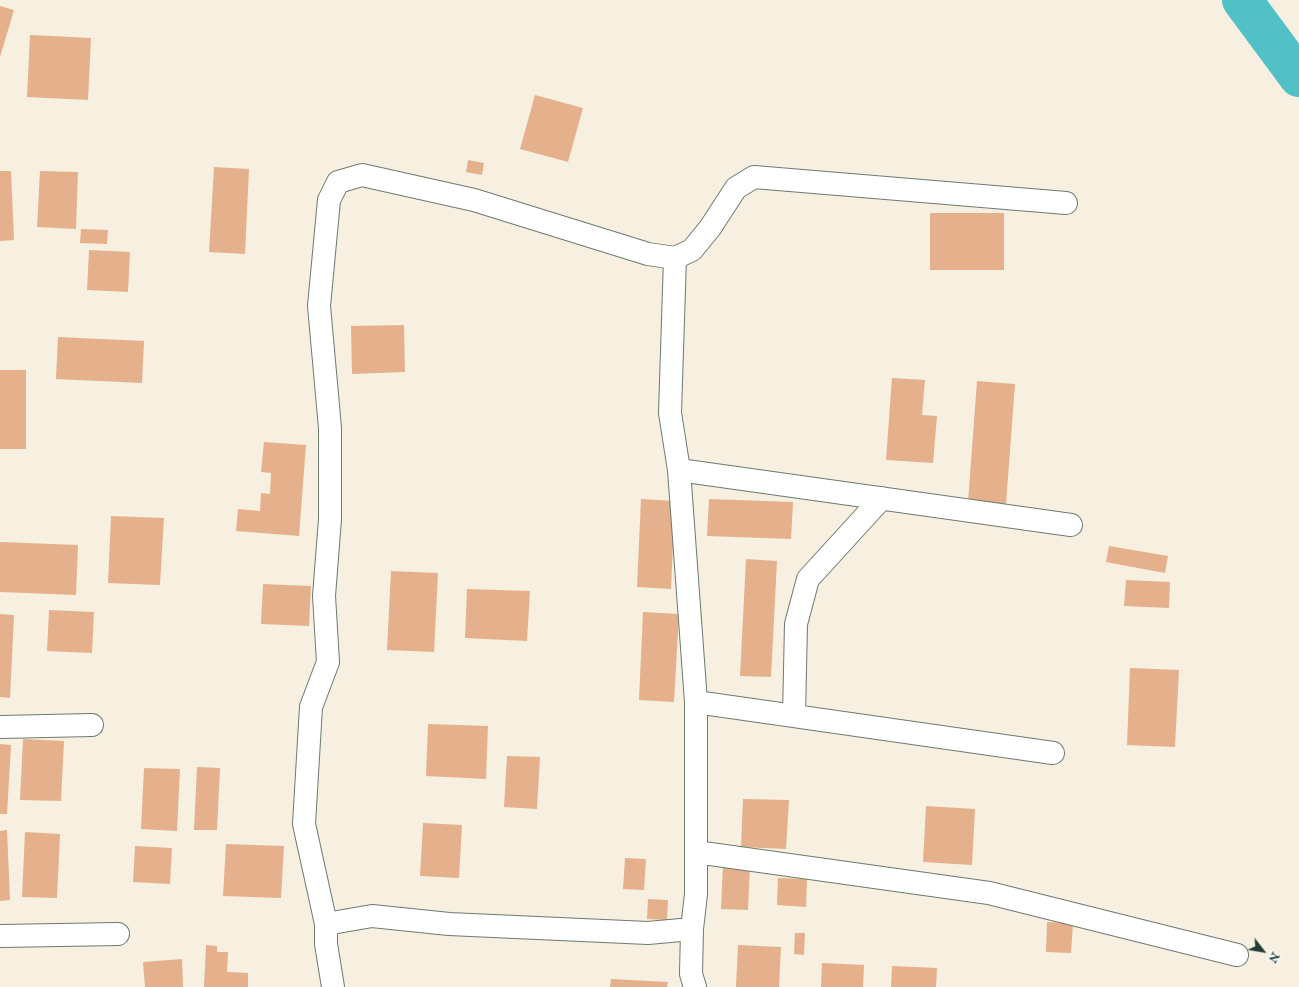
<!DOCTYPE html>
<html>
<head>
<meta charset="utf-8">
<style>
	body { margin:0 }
	#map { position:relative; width:1299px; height:987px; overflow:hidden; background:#f7efdf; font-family:"IM FELL Double Pica",serif }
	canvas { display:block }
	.north { position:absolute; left:1243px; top:931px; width:40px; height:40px; -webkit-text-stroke:3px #fff; paint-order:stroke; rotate:121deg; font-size:11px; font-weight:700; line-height:16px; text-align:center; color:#1f3d34 }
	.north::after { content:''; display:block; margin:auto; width:14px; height:18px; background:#1f3d34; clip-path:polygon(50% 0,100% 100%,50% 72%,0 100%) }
</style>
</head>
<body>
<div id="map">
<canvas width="1299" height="987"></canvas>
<div class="north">N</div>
</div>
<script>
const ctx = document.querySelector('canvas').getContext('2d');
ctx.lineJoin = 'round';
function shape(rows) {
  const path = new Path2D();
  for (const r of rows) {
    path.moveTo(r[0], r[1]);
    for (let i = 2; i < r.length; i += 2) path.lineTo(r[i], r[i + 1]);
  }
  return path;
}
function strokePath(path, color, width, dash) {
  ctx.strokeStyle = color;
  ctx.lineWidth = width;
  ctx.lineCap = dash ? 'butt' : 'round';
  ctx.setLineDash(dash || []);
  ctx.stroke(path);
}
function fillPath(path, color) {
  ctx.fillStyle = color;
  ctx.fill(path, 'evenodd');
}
strokePath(shape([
	[1242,0,1299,77]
]), '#52c0c7', 40);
fillPath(shape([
	[0,6,14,10,0,57],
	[30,35,91,38,88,100,27,97],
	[535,95,583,108,568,162,520,149],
	[468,160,484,163,482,175,466,172],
	[214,167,249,169,245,254,209,252],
	[0,171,11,171,14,240,0,241],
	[40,171,78,172,76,229,37,227],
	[930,213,1004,213,1004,270,930,270],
	[81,229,108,230,107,244,80,243],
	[89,250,130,252,128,292,87,290],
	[404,325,405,372,352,374,351,326],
	[58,337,144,341,142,383,56,379],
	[0,370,26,370,26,449,0,449],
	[892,378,925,380,922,415,937,416,933,463,886,460],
	[977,381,1015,384,1006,504,968,502],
	[264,442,306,445,299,536,236,531,238,509,260,511,261,493,270,494,271,473,261,472],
	[641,499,675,501,671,589,637,587],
	[709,499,793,502,791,539,707,536],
	[111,516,164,518,160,585,108,583],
	[0,542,78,545,76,595,0,592],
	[1109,546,1168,556,1165,573,1106,562],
	[746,559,777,561,771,677,740,676],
	[391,571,438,573,434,652,387,650],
	[1126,580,1170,582,1169,608,1124,606],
	[263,584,311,586,309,626,261,624],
	[467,589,530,591,527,641,465,638],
	[49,610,94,612,92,653,47,651],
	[643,612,679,614,674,702,639,700],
	[0,614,14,615,10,698,0,697],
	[1130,668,1179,670,1175,747,1127,745],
	[428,724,488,726,486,779,426,776],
	[23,739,64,741,61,801,20,800],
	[0,744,11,745,7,814,0,814],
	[507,756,540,757,537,809,504,807],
	[197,767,220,768,217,830,194,830],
	[144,768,180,769,177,831,141,829],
	[743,799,789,800,786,849,741,847],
	[926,806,975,809,972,865,923,862],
	[423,823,462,825,459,878,420,876],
	[7,830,10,900,0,901,0,831],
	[25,832,60,834,57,898,22,897],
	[226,844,284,846,281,898,223,896],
	[135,846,172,848,170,884,133,882],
	[625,858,646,859,644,890,623,889],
	[723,864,750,865,748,910,721,909],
	[778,878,807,879,806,907,777,905],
	[648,899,668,900,667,920,647,919],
	[1047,922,1073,923,1071,953,1046,952],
	[795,933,805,933,804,955,794,954],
	[206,945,217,946,217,952,228,952,227,972,248,973,248,987,204,987],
	[738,945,781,947,779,987,736,987],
	[182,959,183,987,145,987,143,962],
	[822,963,864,965,863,987,821,987],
	[892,966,937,968,936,987,891,987],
	[611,979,668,982,667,987,610,987]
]), '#e4b18c');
const minor = shape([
	[675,258,670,413,679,470],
	[696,702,1053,753],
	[794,716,796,624,808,579,882,498],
	[0,727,92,725],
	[696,852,989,893,1237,955],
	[326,924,304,824,311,707,328,662,324,596,330,519,330,428,319,306,329,200,338,182,362,175,474,200,648,254,675,258,692,250,710,228,736,188,754,177,1066,203],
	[692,929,691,974,695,987],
	[0,936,118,934],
	[333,987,326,944,326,924,372,916,449,924,648,933,692,929,696,894,696,702,679,470,1071,525]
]);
strokePath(minor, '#6b7b70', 24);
strokePath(minor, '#fff', 22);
</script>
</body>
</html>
